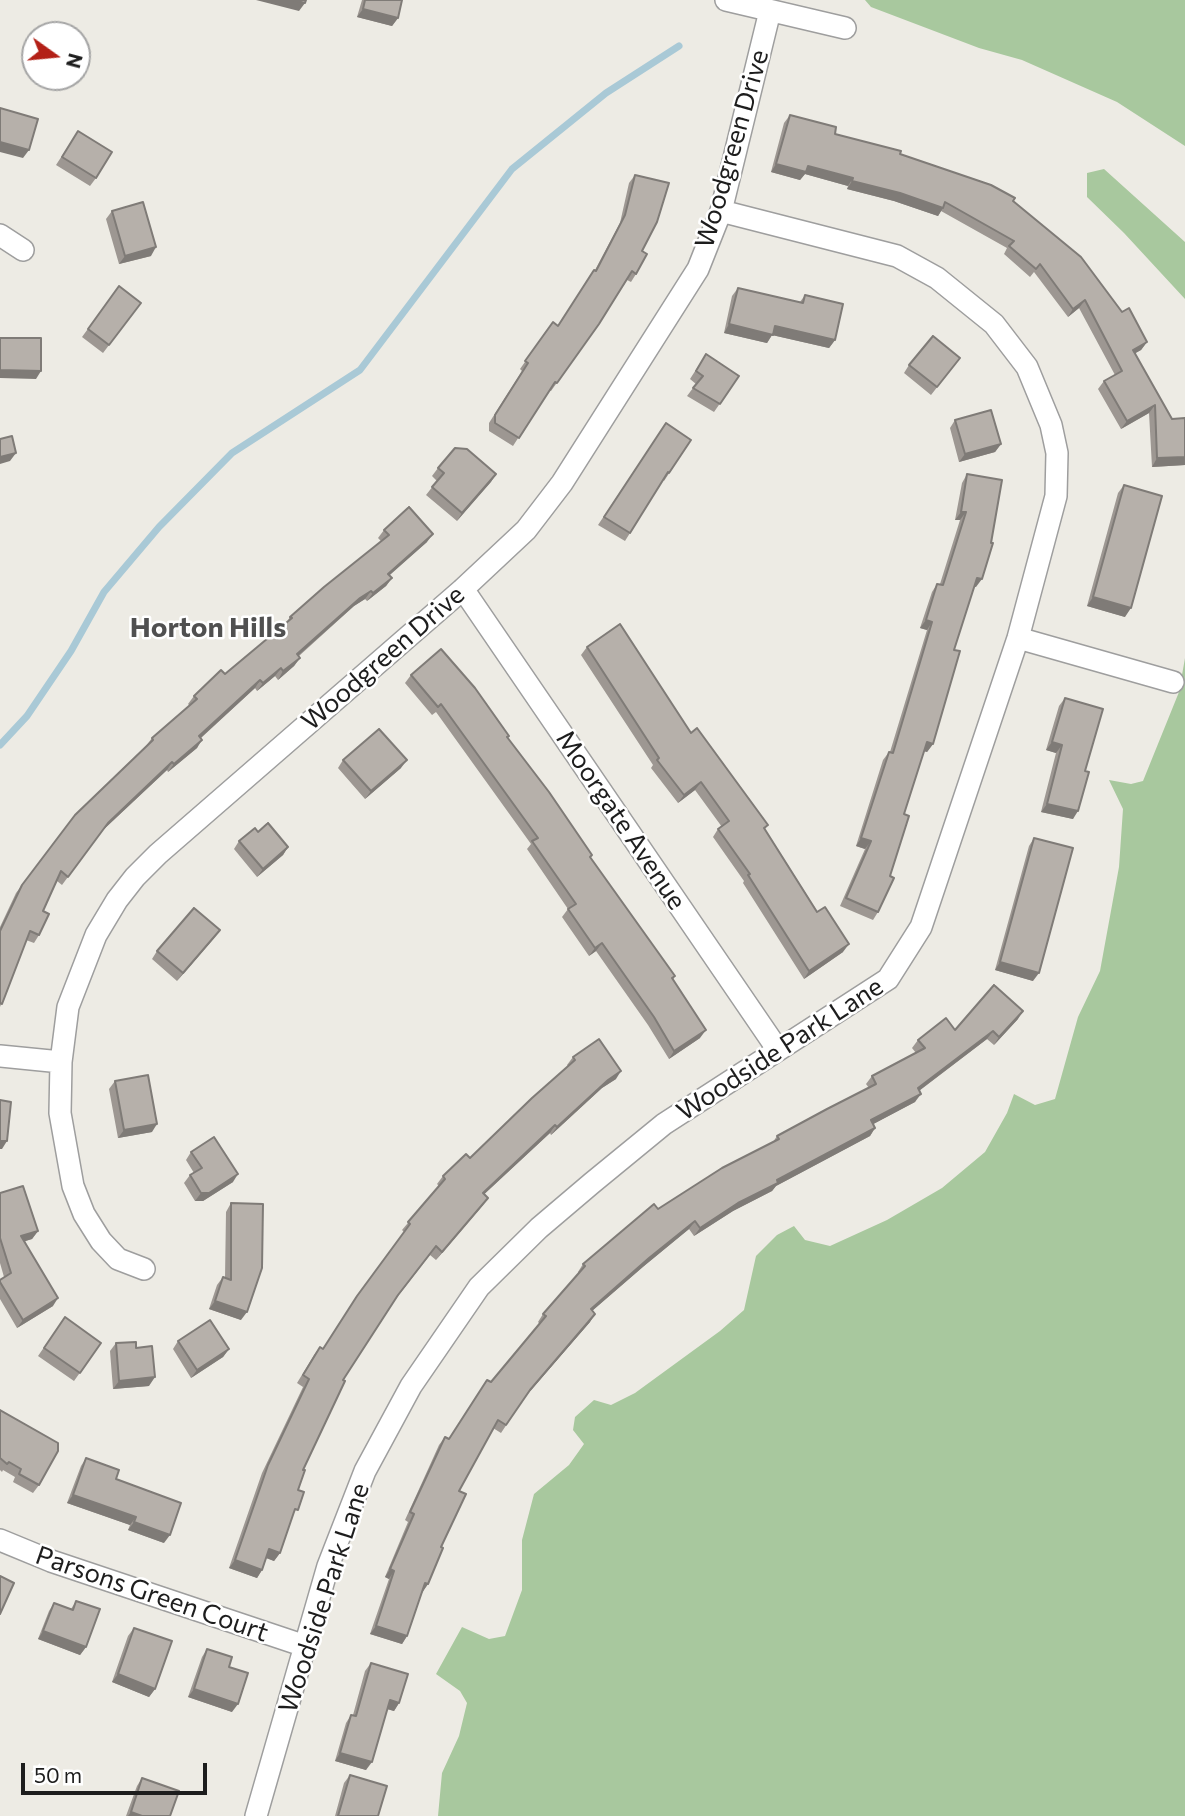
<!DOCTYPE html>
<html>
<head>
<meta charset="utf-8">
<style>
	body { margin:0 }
	#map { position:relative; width:1185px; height:1816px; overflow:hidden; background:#edebe4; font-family:Commissioner,sans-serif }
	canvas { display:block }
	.north { position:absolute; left:21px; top:21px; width:70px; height:70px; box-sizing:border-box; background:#fff; border:2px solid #a5a5a5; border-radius:50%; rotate:105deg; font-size:19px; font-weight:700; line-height:28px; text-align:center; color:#1d1d1d }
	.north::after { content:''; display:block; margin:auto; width:24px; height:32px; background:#b32017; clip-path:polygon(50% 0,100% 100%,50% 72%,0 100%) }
	.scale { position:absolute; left:21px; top:1763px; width:186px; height:32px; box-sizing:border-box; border:4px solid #1d1d1d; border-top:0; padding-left:9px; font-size:21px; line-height:24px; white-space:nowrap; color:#1d1d1d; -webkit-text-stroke:5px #fff; paint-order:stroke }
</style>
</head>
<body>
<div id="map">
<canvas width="1185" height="1816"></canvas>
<div class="north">N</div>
<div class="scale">50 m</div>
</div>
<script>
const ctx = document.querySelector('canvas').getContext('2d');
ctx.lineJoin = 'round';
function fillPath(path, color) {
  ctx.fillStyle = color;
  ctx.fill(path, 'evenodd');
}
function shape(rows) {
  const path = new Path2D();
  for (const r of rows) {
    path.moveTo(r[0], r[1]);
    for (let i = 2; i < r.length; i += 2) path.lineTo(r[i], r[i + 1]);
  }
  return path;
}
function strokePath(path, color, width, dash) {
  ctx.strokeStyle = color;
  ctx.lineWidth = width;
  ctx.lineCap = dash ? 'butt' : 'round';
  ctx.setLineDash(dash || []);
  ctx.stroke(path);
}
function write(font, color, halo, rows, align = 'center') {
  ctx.font = font + ' Commissioner,sans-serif';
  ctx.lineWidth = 5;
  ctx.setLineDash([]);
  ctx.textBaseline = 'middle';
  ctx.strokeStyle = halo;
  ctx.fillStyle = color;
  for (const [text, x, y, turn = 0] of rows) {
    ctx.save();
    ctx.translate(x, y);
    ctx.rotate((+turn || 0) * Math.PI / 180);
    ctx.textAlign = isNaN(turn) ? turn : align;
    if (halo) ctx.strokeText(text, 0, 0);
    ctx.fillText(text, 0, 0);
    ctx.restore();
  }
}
fillPath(shape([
	[865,0,1185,0,1185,146,1117,102,1022,60,979,48,871,7],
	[1104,169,1185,242,1185,299,1124,233,1087,197,1087,173],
	[1185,658,1185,1816,438,1816,442,1773,459,1736,467,1703,460,1691,436,1674,462,1627,489,1639,505,1636,522,1590,522,1540,534,1494,569,1465,584,1444,573,1430,575,1417,594,1400,611,1405,635,1393,720,1331,744,1310,756,1256,777,1235,794,1226,805,1240,830,1246,887,1220,942,1188,985,1152,1007,1113,1014,1094,1035,1105,1055,1099,1078,1017,1100,971,1119,867,1123,809,1109,780,1131,784,1143,781,1179,692]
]), '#a8c89e');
strokePath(shape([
	[0,745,27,716,71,651,104,592,159,527,232,453,360,370,512,169,606,93,679,46]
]), '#a9c9d6', 7);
const street = shape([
	[726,0,845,28],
	[0,235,23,250],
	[463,589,778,1050],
	[1018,638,1173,682],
	[0,1056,61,1062],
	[144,1269,118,1259,101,1241,84,1214,73,1186,60,1113,61,1062,68,1007,96,935,117,900,135,877,158,854,463,589,526,530,562,483,698,269,721,211,770,11],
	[0,1540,51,1561,305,1646],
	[256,1816,328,1566,365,1471,411,1386,479,1287,539,1228,592,1183,664,1124,888,979,921,927,1018,638,1056,496,1057,453,1051,425,1027,367,994,324,937,278,897,256,721,211]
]);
strokePath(street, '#9e9e9e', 24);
strokePath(street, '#fff', 21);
fillPath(shape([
	[362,0,402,0,398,18,392,26,357,17],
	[790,115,835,134,900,154,1013,201,1122,312,1147,342,1141,350,1135,353,1185,465,1152,467,1149,413,1121,429,1098,389,1104,381,1115,375,1079,308,1068,317,1034,272,1030,277,1004,254,1007,248,941,211,938,216,894,201,847,189,848,186,805,174,800,180,771,172,784,123],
	[78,131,96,178,90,186,56,165],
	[635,175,642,251,636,274,631,282,627,280,599,324,551,391,549,390,513,446,489,431,489,423,522,371,520,369,553,322,558,326,595,270,620,223,629,183],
	[112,211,151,256,119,264,106,219],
	[119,286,141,303,103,353,82,337],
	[738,288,800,302,805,295,835,340,829,348,772,335,767,343,724,333,732,296],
	[706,354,739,376,714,412,687,396,696,384,690,379],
	[960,358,931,395,904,373,909,365],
	[955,420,1001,444,995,452,959,462,950,428],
	[666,423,691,440,664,481,663,480,625,541,598,525],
	[438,468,496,474,457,521,426,495,437,481,432,476],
	[967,474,976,587,974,587,954,650,933,744,927,752,924,751,904,814,878,912,873,920,840,906,865,849,856,846,883,760,889,752,890,752,927,630,920,628,932,592,937,584,940,584,960,520,955,520,962,483],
	[1124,485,1125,617,1087,606,1118,493],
	[384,530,427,542,389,575,392,578,386,586,367,601,365,599,354,606,299,656,300,658,294,666,278,680,275,676,257,691,255,688,201,738,197,748,168,772,167,770,102,831,62,885,57,881,43,911,39,935,34,943,26,940,0,1007,0,927,16,893,75,815,146,746,152,738,190,706,188,704,194,696,225,674,286,623,290,617,381,541,378,538],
	[587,647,691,733,768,825,765,829,843,952,804,979,743,883,744,881,713,837,718,829,722,827,695,790,678,803,651,768,653,765,581,655],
	[411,675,509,736,508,738,591,858,675,976,673,980,700,1038,669,1059,648,1025,596,951,589,956,562,917,568,909,527,849,531,844,436,712,432,715,405,683],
	[1065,698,1085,771,1073,819,1041,812,1056,753,1046,750,1059,706],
	[343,760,401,768,365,799,338,768],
	[258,832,288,847,283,855,257,877,234,849,239,841],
	[1034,838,1033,981,995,970,1029,846],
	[214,938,177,981,152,959,157,951],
	[1018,1019,994,1045,987,1039,919,1091,915,1102,873,1124,875,1128,870,1136,776,1186,772,1191,733,1211,694,1236,689,1229,644,1266,592,1311,590,1322,525,1397,501,1433,493,1428,459,1491,428,1584,422,1592,407,1636,402,1644,370,1634,389,1579,385,1577,408,1522,405,1520,439,1445,445,1437,449,1439,540,1324,538,1322,543,1314,579,1274,578,1272,583,1264,658,1209,773,1142,777,1136,869,1088,866,1084,872,1076,916,1053,912,1048,918,1040,955,1030],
	[573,1057,616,1079,602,1088,551,1135,550,1133,484,1194,488,1198,482,1206,436,1260,430,1255,395,1300,343,1380,303,1470,292,1518,280,1553,274,1561,266,1558,262,1570,257,1578,229,1568,262,1473,303,1387,297,1383,314,1355,320,1347,323,1349,404,1232,402,1230,439,1186,437,1184,443,1176,470,1158,568,1066,567,1065],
	[115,1081,152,1132,118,1138,109,1089],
	[191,1152,233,1182,203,1201,195,1201,184,1183,190,1175,194,1173,186,1160],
	[0,1193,38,1231,32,1239,25,1241,53,1306,17,1328,0,1299,0,1280,4,1277,0,1263],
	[231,1203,241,1320,209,1309,217,1285,223,1277,225,1278,226,1212],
	[65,1317,101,1343,74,1381,38,1356],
	[178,1341,229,1349,223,1357,191,1378,173,1349],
	[116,1343,136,1348,149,1386,113,1389,110,1351],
	[0,1410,39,1485,33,1493,13,1482,15,1477,3,1470,2,1472,0,1470],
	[86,1458,116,1479,164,1543,128,1530,130,1525,67,1503,81,1466],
	[76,1601,86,1647,80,1655,38,1639,49,1611,54,1603,71,1609],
	[134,1628,155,1689,149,1697,112,1682,128,1636],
	[207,1649,229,1667,232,1712,188,1697,202,1657],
	[371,1663,399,1703,394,1711,387,1709,366,1770,335,1761,346,1723,351,1715,353,1715,365,1671],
	[350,1775,378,1816,335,1816,344,1783],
	[142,1778,170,1816,126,1816,137,1786]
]), '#9d9792');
fillPath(shape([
	[256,0,293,0,305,3,299,11],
	[363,9,398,18,392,26,357,17],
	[0,142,29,150,23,158,0,152],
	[776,164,808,166,853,178,848,186,805,174,800,180,771,172],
	[852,181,900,193,943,208,938,216,894,201,847,189],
	[156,247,151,256,119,264,125,256],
	[1085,300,1079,308,1068,317,1073,309],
	[729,324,775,326,835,340,829,348,772,335,767,343,724,333],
	[1147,342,1141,350,1127,358,1133,350],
	[0,370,41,371,36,379,0,378],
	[1155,405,1149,413,1121,429,1127,421],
	[1001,444,995,452,959,462,965,454],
	[16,453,10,461,0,464,0,457],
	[1185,457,1185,465,1152,467,1157,458],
	[496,474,491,482,457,521,462,513],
	[961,512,966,512,960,520,955,520],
	[433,534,427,542,382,582,388,574],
	[392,578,386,586,367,601,373,593],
	[977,578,982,579,976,587,971,586],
	[371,591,365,599,354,606,291,662,297,654,360,598],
	[1093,597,1131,608,1125,617,1087,606],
	[926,620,932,622,927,630,920,628],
	[300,658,294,666,278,680,283,671],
	[281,668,275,676,257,691,263,683],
	[260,680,255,688,194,744,199,736],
	[202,740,197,748,168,772,174,764],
	[927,742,933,744,927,752,921,750],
	[1052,742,1062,745,1056,753,1046,750],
	[407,760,401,768,365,799,371,791],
	[172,762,167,770,102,831,62,885,108,823],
	[701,782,695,790,678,803,684,795],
	[1047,804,1078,811,1073,819,1041,812],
	[861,838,871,841,865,849,856,846],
	[288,847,283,855,257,877,263,869],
	[220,930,214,938,177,981,183,973],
	[602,943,596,951,589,956,595,948],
	[849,944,843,952,804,979,809,971],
	[1000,962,1039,973,1033,981,995,970],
	[1023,1011,1018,1019,994,1045,999,1037],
	[706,1030,700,1038,669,1059,674,1051],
	[993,1031,987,1039,912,1096,918,1088],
	[621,1071,616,1079,602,1088,551,1135,557,1127,608,1080],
	[921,1094,915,1102,866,1128,871,1120],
	[157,1124,152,1132,118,1138,124,1130],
	[555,1125,550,1133,477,1201,483,1193],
	[875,1128,870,1136,776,1186,772,1191,733,1211,694,1236,700,1228,738,1203,777,1180],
	[0,1141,7,1141,2,1149,0,1149],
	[238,1174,233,1182,203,1201,195,1201,201,1193],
	[488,1198,482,1206,436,1260,442,1252],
	[695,1221,689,1229,644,1266,585,1317,591,1309,649,1258],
	[38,1231,32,1239,16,1244,21,1236],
	[58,1298,53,1306,17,1328,23,1320],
	[215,1301,247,1312,241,1320,209,1309],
	[595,1314,590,1322,524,1398,530,1390],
	[229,1349,223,1357,191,1378,197,1370],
	[155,1377,149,1386,113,1389,119,1381],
	[73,1495,136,1517,130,1525,67,1503],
	[134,1522,170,1535,164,1543,128,1530],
	[269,1549,280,1553,274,1561,264,1557],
	[235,1560,262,1570,257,1578,229,1568],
	[390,1569,394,1571,389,1579,385,1577],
	[425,1583,428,1584,422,1593,419,1591],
	[376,1626,407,1636,402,1644,370,1634],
	[43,1631,86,1647,80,1655,38,1639],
	[118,1674,155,1689,149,1697,112,1682],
	[194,1689,238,1704,232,1712,188,1697],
	[390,1700,399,1703,394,1711,384,1708],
	[340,1753,372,1762,366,1770,335,1761],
	[131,1812,142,1816,128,1816]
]), '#7f7b77');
const building = shape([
	[293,0,306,0,305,3,293,0],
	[365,0,402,0,398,18,363,9,365,0],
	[0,108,38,119,29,150,0,142,0,108],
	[790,115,836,127,835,134,901,151,900,154,991,185,1015,198,1013,201,1081,257,1122,312,1129,308,1147,342,1133,350,1172,419,1185,418,1185,457,1157,458,1155,405,1127,421,1104,381,1122,371,1085,300,1073,309,1040,264,1036,269,1009,246,1014,241,945,202,943,208,900,193,852,181,853,178,808,166,806,172,776,164,790,115],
	[78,131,112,152,96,178,62,157,78,131],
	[635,175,669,183,657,222,642,251,647,254,636,274,632,271,599,324,557,383,555,382,519,438,495,423,495,415,528,363,525,361,553,322,558,326,594,270,596,271,625,215,635,175],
	[143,202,156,247,125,256,112,211,143,202],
	[119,286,141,303,109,345,88,329,119,286],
	[738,288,803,303,805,295,843,304,835,340,775,326,773,335,729,324,738,288],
	[933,336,960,358,937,387,909,365,933,336],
	[0,338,41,338,41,371,0,370,0,338],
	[706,354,739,376,720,404,693,388,703,376,696,371,706,354],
	[991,410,1001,444,965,454,955,420,991,410],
	[666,423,691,440,669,473,668,472,630,533,604,517,666,423],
	[12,436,16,453,0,457,0,439,12,436],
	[455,448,467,449,496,474,462,513,432,487,444,473,438,468,455,448],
	[967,474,1002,480,991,543,993,543,982,579,977,578,954,650,960,651,933,744,927,742,904,814,909,816,890,876,894,878,878,912,846,898,871,841,861,838,889,752,893,753,932,622,926,620,937,584,943,585,966,512,961,512,967,474],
	[1124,485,1162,496,1131,608,1093,597,1124,485],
	[409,507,433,534,388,574,392,578,373,593,371,591,360,598,297,654,300,658,283,671,281,668,263,683,260,680,199,736,202,740,174,764,172,762,108,823,68,877,61,871,43,911,49,914,39,935,30,931,2,1004,0,1003,0,931,22,885,75,815,153,740,152,738,197,699,194,696,221,670,225,674,292,618,290,617,324,587,389,535,384,530,409,507],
	[620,624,691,733,697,728,768,825,764,828,817,912,825,907,849,944,809,971,748,875,750,874,718,829,729,821,701,782,684,795,657,760,659,758,587,647,620,624],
	[441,649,475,688,509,736,507,737,549,792,592,855,590,857,675,976,672,978,706,1030,674,1051,654,1017,602,943,595,948,568,909,576,904,532,841,538,838,441,704,438,707,411,675,441,649],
	[1065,698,1103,709,1085,771,1089,772,1078,811,1047,804,1062,745,1052,742,1065,698],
	[379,729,407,760,371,791,343,760,379,729],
	[268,823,288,847,263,869,239,841,255,828,258,832,268,823],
	[1034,838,1073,848,1039,973,1000,962,1034,838],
	[194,908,220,930,183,973,157,951,194,908],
	[994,985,1023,1011,999,1037,993,1031,918,1088,921,1094,871,1120,875,1128,777,1180,778,1183,738,1203,700,1228,695,1221,649,1258,591,1309,595,1314,530,1390,506,1425,498,1420,459,1491,466,1494,441,1547,443,1548,428,1584,425,1583,407,1636,376,1626,394,1571,390,1569,414,1514,410,1512,445,1437,449,1439,487,1380,491,1382,546,1316,543,1314,585,1266,583,1264,654,1204,658,1209,722,1168,779,1139,777,1136,827,1109,876,1084,872,1076,925,1048,918,1040,946,1018,955,1030,994,985],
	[599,1039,621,1071,608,1080,557,1127,555,1125,483,1193,488,1198,442,1252,436,1246,398,1295,343,1380,345,1381,303,1470,305,1470,298,1490,304,1492,298,1510,295,1509,280,1553,269,1549,262,1570,235,1560,268,1465,309,1379,303,1375,320,1347,323,1349,357,1296,410,1224,408,1222,445,1179,443,1176,466,1154,470,1158,532,1098,575,1060,573,1057,599,1039],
	[148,1075,157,1124,124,1130,115,1081,148,1075],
	[0,1100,11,1102,7,1141,0,1141,0,1100],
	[214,1137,238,1174,209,1193,201,1193,190,1175,202,1168,191,1152,214,1137],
	[23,1186,38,1231,21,1236,58,1298,23,1320,0,1282,0,1280,11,1273,0,1238,0,1193,23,1186],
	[231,1203,263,1204,262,1268,247,1312,215,1301,223,1277,231,1280,231,1203],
	[65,1317,101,1343,80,1373,44,1348,65,1317],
	[210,1320,229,1349,197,1370,178,1341,210,1320],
	[136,1342,136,1348,152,1346,155,1377,119,1381,116,1343,136,1342],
	[0,1410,58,1443,58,1451,39,1485,19,1474,21,1469,9,1462,7,1464,0,1458,0,1410],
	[86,1458,119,1470,116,1479,181,1503,170,1535,134,1522,136,1517,73,1495,86,1458],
	[0,1576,14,1583,0,1614,0,1576],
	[76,1601,100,1609,86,1647,43,1631,54,1603,73,1610,76,1601],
	[134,1628,172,1641,155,1689,118,1674,134,1628],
	[207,1649,232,1657,229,1667,248,1673,238,1704,194,1689,207,1649],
	[371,1663,408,1674,399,1703,390,1700,372,1762,340,1753,351,1715,356,1716,371,1663],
	[350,1775,387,1786,378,1816,338,1816,350,1775],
	[142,1778,179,1791,170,1816,142,1816,131,1812,142,1778]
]);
fillPath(building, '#b6b0aa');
strokePath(building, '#7f7b77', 2);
write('26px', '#1d1d1d', '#fff', [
	["Woodgreen Drive",732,149,-74],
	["Woodgreen Drive",383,658,-41],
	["Moorgate Avenue",621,820,56],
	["Woodside Park Lane",780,1049,-33],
	["Parsons Green Court",152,1594,19],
	["Woodside Park Lane",324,1598,-72]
]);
write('bold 28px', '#505050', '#fff', [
	["Horton Hills",208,628]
]);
</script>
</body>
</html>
